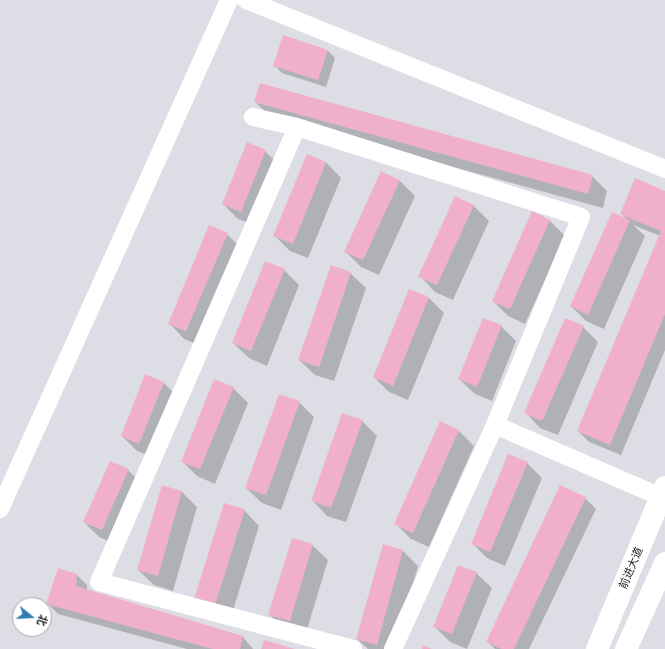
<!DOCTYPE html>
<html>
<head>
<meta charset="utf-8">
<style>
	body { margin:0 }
	#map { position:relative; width:665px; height:649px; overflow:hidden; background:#dddee5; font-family:Lato,"Noto Sans SC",sans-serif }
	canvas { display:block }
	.north { position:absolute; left:12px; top:597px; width:40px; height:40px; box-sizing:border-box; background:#fff; border:1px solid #a8a8a9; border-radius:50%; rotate:108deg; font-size:11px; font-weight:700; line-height:16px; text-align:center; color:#252628 }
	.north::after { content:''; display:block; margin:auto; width:14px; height:18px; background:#317caf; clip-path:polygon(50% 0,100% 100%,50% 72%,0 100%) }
</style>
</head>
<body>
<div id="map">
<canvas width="665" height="649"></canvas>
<div class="north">北</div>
</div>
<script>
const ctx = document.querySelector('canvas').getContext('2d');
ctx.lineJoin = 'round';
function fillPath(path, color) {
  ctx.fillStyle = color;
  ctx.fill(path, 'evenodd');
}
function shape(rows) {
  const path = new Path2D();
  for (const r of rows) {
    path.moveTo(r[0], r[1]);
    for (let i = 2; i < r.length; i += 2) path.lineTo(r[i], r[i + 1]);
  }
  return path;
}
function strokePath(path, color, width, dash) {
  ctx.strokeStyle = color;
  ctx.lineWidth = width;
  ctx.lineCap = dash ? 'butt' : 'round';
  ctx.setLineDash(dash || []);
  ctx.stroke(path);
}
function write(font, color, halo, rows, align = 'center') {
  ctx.font = font + ' Lato,"Noto Sans SC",sans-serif';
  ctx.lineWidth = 3;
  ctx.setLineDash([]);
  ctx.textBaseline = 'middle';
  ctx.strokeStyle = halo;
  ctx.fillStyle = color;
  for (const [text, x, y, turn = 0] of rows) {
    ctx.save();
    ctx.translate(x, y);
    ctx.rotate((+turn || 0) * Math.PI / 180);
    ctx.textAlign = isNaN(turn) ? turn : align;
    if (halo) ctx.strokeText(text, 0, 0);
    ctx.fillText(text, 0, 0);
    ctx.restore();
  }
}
fillPath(shape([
	[327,50,335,58,326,87,282,73,274,65],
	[255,102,592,176,607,191,603,208,271,117],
	[265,151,280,166,256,226,238,219,223,204],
	[326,162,341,178,308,258,290,251,275,236],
	[382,173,400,181,415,196,379,275,361,267,346,252],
	[665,192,665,350,621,455,589,442,578,431,660,236,633,225,645,236,604,329,586,321,571,306,627,220,621,213],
	[456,197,474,206,489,221,453,300,435,292,420,276],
	[549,220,565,236,525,324,508,316,493,301],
	[227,234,242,249,201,346,184,339,169,323],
	[284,270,299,285,267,366,249,358,233,343],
	[350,273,366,288,334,381,315,375,299,360],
	[429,298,444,313,408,400,389,392,374,377],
	[501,326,516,341,492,401,475,394,459,379],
	[583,327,598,342,558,435,540,428,525,412],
	[164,383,179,398,155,458,137,451,122,436],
	[233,388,248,403,215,484,197,476,182,461],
	[299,402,314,417,281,510,262,503,246,488],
	[362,421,377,436,346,522,327,516,312,500],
	[458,430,474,446,429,547,411,539,396,524],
	[527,463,542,478,505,566,487,558,472,543],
	[128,470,143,485,117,545,99,537,84,522],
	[163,487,182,492,197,507,173,591,154,585,138,570],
	[585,498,596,509,529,649,495,649,487,641],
	[244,510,259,526,230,620,195,598],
	[312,545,328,560,305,636,285,630,270,615],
	[403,551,418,566,395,649,368,649,357,639],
	[476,573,492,588,467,649,450,642,434,626],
	[77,575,87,585,87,590,243,637,253,649,187,649,58,614,47,603]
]), '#0003');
fillPath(shape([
	[283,35,328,50,318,80,273,66],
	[260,83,593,175,588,194,254,102],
	[247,142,266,150,241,212,222,204],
	[307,154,326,162,293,244,273,236],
	[381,171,400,180,363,260,344,252],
	[635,178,665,191,665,314,610,445,577,431,661,231,620,214],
	[455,196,474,205,437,285,418,277],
	[532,211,550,220,510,309,492,301],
	[612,212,630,220,588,315,570,306],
	[209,225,228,233,186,331,168,324],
	[265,261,285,269,251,351,232,343],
	[331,265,351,272,319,367,298,360],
	[409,289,429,297,393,386,373,377],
	[483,318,502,325,477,387,458,379],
	[565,318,584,326,542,421,524,413],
	[145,374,164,382,139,444,121,436],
	[214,379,234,387,200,469,181,462],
	[279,394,300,401,266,495,245,488],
	[342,413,363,420,331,508,311,501],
	[440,421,459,430,413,533,394,524],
	[508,454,528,462,490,552,471,544],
	[110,461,129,469,102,530,83,522],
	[162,485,182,491,158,576,137,570],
	[560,485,586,497,514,649,502,649,486,642],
	[224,503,245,509,215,605,194,599],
	[292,538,313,544,290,621,268,615],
	[383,544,403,550,377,645,356,639],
	[458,565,477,572,452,634,433,627],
	[58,568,77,574,76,586,243,636,240,649,213,649,46,604],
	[264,640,295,649,261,649],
	[423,645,432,649,422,649]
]), '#f0b0cb');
strokePath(shape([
	[246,0,665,169],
	[253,117,297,127,581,217,495,425,393,649],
	[297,127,99,582,353,649],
	[495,425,661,497],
	[0,509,229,0]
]), '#fff', 18);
strokePath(shape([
	[597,649,665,487],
	[626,649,665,563]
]), '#fff', 22);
write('11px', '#252628', '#fff', [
	["前进大道",631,568,-67]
]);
</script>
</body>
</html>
